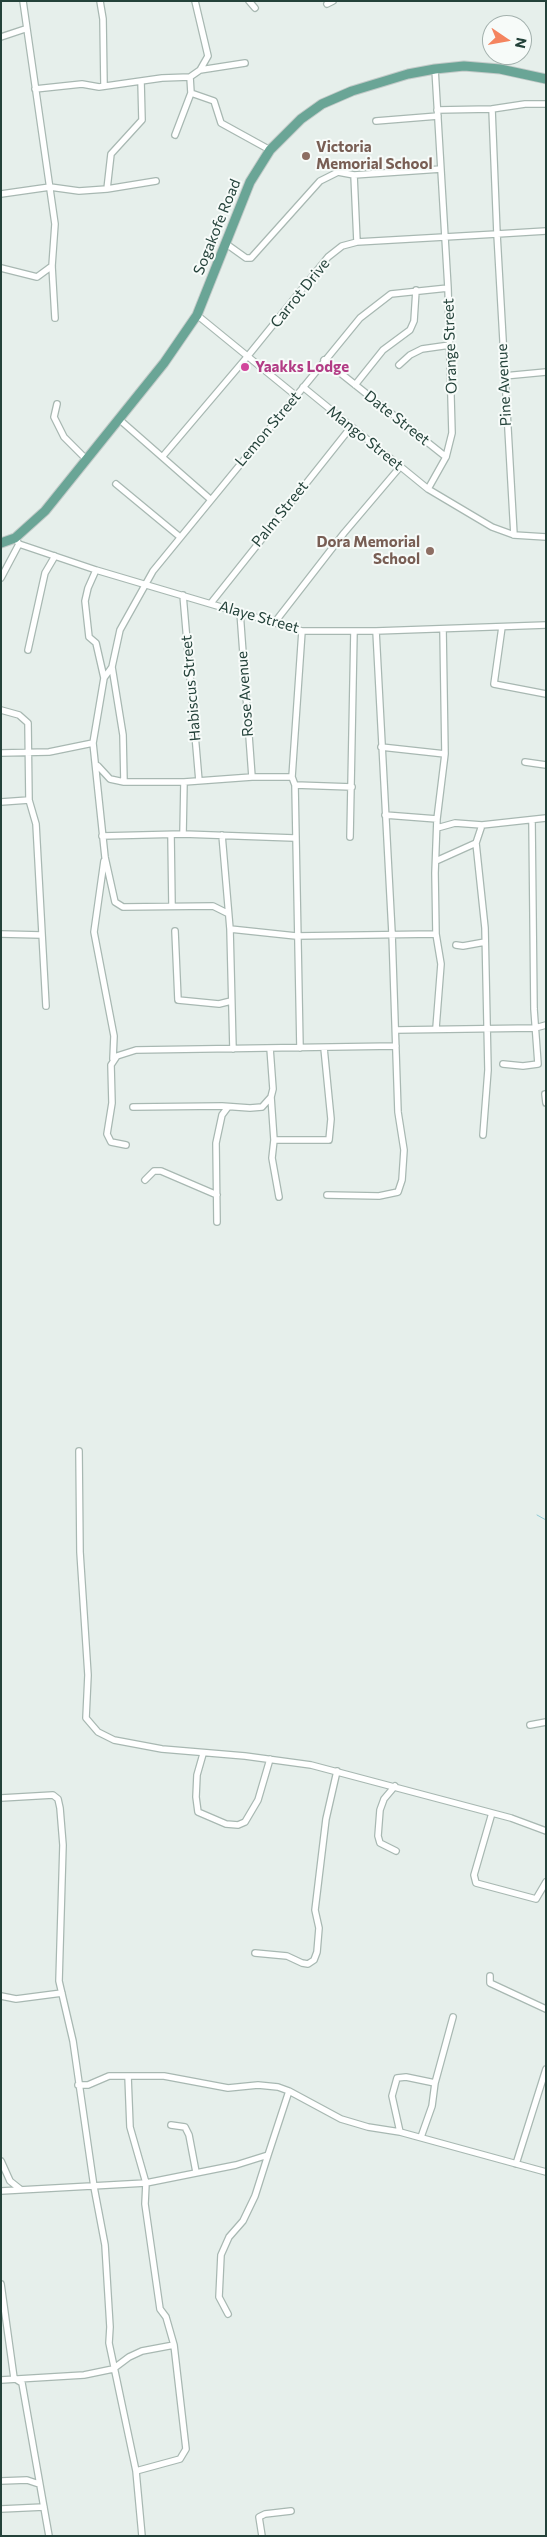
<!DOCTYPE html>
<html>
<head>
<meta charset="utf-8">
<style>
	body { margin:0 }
	#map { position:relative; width:547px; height:2537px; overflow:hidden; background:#e6efeb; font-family:Commissioner,sans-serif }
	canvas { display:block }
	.frame { position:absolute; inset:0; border:2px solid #24423a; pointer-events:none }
	.north { position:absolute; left:482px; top:15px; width:50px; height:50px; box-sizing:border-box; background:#f7fbf9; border:1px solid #a3b1ad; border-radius:50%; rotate:102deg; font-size:14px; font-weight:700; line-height:20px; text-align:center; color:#24423a }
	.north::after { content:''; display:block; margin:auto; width:18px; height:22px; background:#f4845f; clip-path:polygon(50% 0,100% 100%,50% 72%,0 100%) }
</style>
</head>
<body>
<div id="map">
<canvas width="547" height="2537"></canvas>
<div class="frame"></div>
<div class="north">N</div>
</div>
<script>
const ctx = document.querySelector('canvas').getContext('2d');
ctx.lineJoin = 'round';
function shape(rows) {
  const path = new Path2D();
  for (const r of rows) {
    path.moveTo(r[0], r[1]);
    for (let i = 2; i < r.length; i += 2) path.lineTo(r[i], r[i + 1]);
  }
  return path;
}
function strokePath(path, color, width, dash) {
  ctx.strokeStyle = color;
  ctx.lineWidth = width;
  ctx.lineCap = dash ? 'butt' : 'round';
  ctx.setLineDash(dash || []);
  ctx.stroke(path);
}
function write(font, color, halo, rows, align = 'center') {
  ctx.font = font + ' Commissioner,sans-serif';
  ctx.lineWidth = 4;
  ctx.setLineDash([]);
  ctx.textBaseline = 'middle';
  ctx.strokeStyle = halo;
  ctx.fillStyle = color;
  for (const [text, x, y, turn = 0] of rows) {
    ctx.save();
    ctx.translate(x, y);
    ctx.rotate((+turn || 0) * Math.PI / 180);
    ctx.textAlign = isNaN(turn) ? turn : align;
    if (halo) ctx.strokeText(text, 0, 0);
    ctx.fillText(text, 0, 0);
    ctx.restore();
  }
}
strokePath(shape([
	[537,1515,546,1520]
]), '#8ec9d4', 1);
const street = shape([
	[23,1,55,224,52,266,55,318],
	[100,1,103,19,104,85],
	[195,1,208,56,200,70],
	[249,1,255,8],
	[327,4,333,1],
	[1,37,25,29],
	[435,69,448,288,452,433,446,457,428,489,492,527,514,535,546,537],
	[190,77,200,70,245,63],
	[35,89,82,84,99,87,162,78,190,77,191,93,214,101,221,123,270,150],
	[546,104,525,104,492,109,497,234,546,231],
	[437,110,492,109],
	[376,121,438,116],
	[175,135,191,93],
	[107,189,111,154,142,120,141,81],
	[1,194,50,187,79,191,107,189,156,181],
	[357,242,497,234,514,535],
	[225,243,246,258,251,258,320,181,338,172,354,175],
	[1,268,37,277,52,266],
	[197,315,295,395],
	[324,360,446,457],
	[399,365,410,355,422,349,450,345],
	[504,376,546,372],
	[355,385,383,350,410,330,414,321,416,290],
	[303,387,428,489],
	[57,404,54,417,64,437,87,460],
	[120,420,210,499],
	[163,456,247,357,328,257,342,246,357,242,354,175,441,169],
	[116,484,180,537],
	[15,538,19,544,96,570,302,631,376,631,546,625],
	[96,570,88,588,85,601,89,637,96,643,104,678],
	[1,578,19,544],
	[183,595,199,781],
	[211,603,351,427],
	[240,612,252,777],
	[275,622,344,533,400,467],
	[502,627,494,684,546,694],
	[28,650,45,573,55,556],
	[112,667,104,678,93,743,105,857,115,902,123,907,213,906,227,913],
	[1,710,19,715,28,723,29,800,36,824,46,1006],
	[381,747,445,754],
	[1,753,49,752,93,743],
	[525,762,546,765],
	[98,766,110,779,124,782,184,782,252,777,292,777],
	[124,782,123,735,112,667,120,630,153,571,360,318,391,294,448,288],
	[295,785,352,787],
	[1,802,29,800],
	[385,815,437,819],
	[482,825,476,843,485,928,488,1070,483,1135],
	[437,828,455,823,482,825,546,818],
	[183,834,184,782],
	[171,835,172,906],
	[222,835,230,929,233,1049],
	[102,836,183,834,294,838],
	[350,837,354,631],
	[104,861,94,932,114,1036,113,1059],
	[436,861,476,843],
	[230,929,296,936,436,934],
	[175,931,178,1000,219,1004,231,1001],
	[1,934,41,935],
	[456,945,463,946,485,942],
	[436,1028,441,964,436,934,435,873,437,819,445,754,443,629],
	[396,1030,535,1028,546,1025],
	[270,1048,273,1089,271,1097,274,1140,272,1158,279,1197],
	[300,1048,295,785,292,777,302,631],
	[503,1064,523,1066,538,1064,534,1009,532,821],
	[545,1094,546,1103],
	[133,1107,222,1106,250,1108,262,1107,271,1097],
	[274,1140,329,1140,331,1119,324,1048],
	[126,1145,111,1142,107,1134,112,1103,111,1065,117,1056,136,1050,396,1046],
	[145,1180,154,1171,161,1171,217,1195],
	[327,1195,379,1196,398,1192,402,1180,404,1150,398,1112,392,933,376,631],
	[217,1222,216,1143,222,1115,228,1107],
	[79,1451,80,1552,88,1675,86,1718,98,1732,114,1740,162,1749,245,1756,311,1765,511,1818,546,1831],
	[530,1725,546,1722],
	[203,1754,197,1775,196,1797,198,1812,226,1824,238,1825,245,1822,258,1800,270,1759],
	[395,1786,384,1799,380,1810,378,1836,380,1843,396,1851],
	[1,1798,53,1795,58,1799,60,1808,63,1845,59,1981,73,2041,94,2187,105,2245,110,2327,109,2343,136,2471,142,2536],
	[492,1813,474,1875,476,1883,536,1899,546,1882],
	[255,1953,287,1956,302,1963,308,1964,314,1960,317,1952,319,1928,315,1910,326,1819,337,1771],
	[490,1976,490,1983,546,2009],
	[1,1996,16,1999,62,1993],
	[128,2076,130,2127,146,2183,145,2204,160,2309,166,2317,174,2345,186,2449,180,2459,136,2471],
	[78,2085,88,2085,109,2076,164,2076,228,2088,258,2085,278,2087,289,2091],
	[171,2125,185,2127,189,2135,196,2172],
	[400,2132,392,2096,397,2078,406,2077,435,2083],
	[421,2137,432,2106,435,2083,453,2017],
	[1,2161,10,2181,20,2189],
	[516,2164,546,2069],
	[1,2191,146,2183,236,2165,268,2155,289,2091,341,2119,368,2127,400,2132,546,2172],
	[1,2284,14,2378,22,2383,49,2536],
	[228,2314,219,2297,221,2255,229,2237,243,2221,255,2196,268,2155],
	[1,2380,84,2375,113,2369,129,2357,142,2351,174,2345],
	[1,2481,27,2480,39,2484],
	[1,2509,44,2507],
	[262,2536,259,2517,265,2514,291,2511]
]);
const primary = shape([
	[1,543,15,538,45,511,164,363,197,315,250,182,270,150,301,119,322,104,352,91,408,74,435,69,464,66,500,69,546,79]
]);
strokePath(street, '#a8b8b2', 8);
strokePath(primary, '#c2cac8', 11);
strokePath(street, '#fff', 5.5);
strokePath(primary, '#6aa596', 9);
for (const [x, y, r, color] of [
	[306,156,5,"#8d6e63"],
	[245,367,5,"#d1479c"],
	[430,551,5,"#8d6e63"]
]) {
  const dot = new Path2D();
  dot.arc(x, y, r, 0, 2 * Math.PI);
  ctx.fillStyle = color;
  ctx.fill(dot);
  strokePath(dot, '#f7fbf9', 2);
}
write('bold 15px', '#785e54', '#f7fbf9', [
	["Victoria",316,147],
	["Memorial School",316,164],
	["Dora Memorial",420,542,"right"],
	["School",420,559,"right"]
], 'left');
write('15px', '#24423a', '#f7fbf9', [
	["Sogakofe Road",217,227,-68],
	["Carrot Drive",300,293,-51],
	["Orange Street",450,346,-92],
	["Pine Avenue",504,385,-93],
	["Date Street",397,418,38],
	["Lemon Street",268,429,-50],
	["Mango Street",365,438,39],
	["Palm Street",280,514,-51],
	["Alaye Street",259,617,16],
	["Habiscus Street",191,688,-95],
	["Rose Avenue",245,694,-94]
]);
write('bold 15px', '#b23c85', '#f7fbf9', [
	["Yaakks Lodge",255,367]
], 'left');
</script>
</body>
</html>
